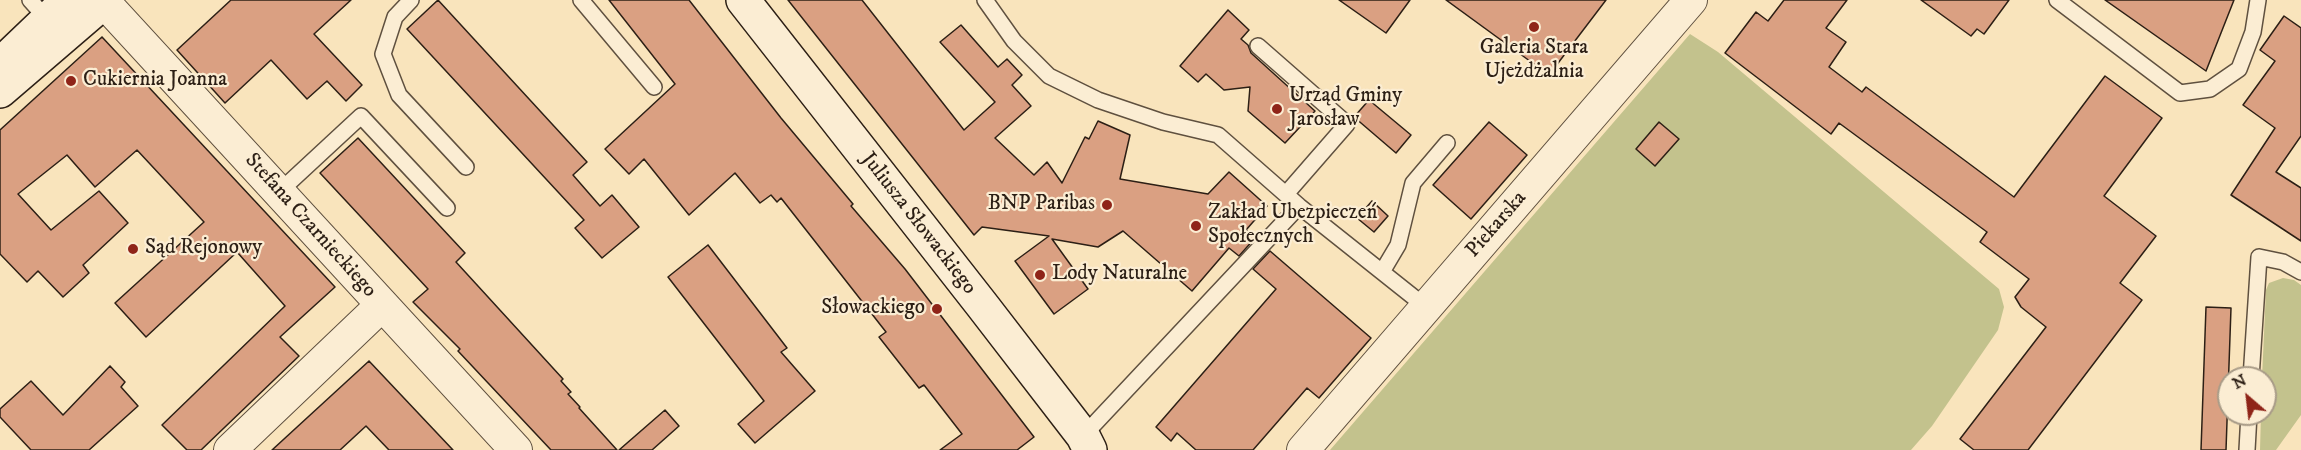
<!DOCTYPE html>
<html>
<head>
<meta charset="utf-8">
<style>
	body { margin:0 }
	#map { position:relative; width:2301px; height:450px; overflow:hidden; background:#f9e4bc; font-family:"IM FELL DW Pica",serif }
	canvas { display:block }
	.north { position:absolute; left:2217px; top:366px; width:60px; height:60px; box-sizing:border-box; background:#fbedd3; border:2px solid #a89b87; border-radius:50%; rotate:332deg; font-size:16px; font-weight:700; line-height:24px; text-align:center; color:#2c1f15 }
	.north::after { content:''; display:block; margin:auto; width:21px; height:27px; background:#8f2418; clip-path:polygon(50% 0,100% 100%,50% 72%,0 100%) }
</style>
</head>
<body>
<div id="map">
<canvas width="2301" height="450"></canvas>
<div class="north">N</div>
</div>
<script>
const ctx = document.querySelector('canvas').getContext('2d');
ctx.lineJoin = 'round';
function fillPath(path, color) {
  ctx.fillStyle = color;
  ctx.fill(path, 'evenodd');
}
function shape(rows) {
  const path = new Path2D();
  for (const r of rows) {
    path.moveTo(r[0], r[1]);
    for (let i = 2; i < r.length; i += 2) path.lineTo(r[i], r[i + 1]);
  }
  return path;
}
function strokePath(path, color, width, dash) {
  ctx.strokeStyle = color;
  ctx.lineWidth = width;
  ctx.lineCap = dash ? 'butt' : 'round';
  ctx.setLineDash(dash || []);
  ctx.stroke(path);
}
function write(font, color, halo, rows, align = 'center') {
  ctx.font = font + ' "IM FELL DW Pica",serif';
  ctx.lineWidth = 4.5;
  ctx.setLineDash([]);
  ctx.textBaseline = 'middle';
  ctx.strokeStyle = halo;
  ctx.fillStyle = color;
  for (const [text, x, y, turn = 0] of rows) {
    ctx.save();
    ctx.translate(x, y);
    ctx.rotate((+turn || 0) * Math.PI / 180);
    ctx.textAlign = isNaN(turn) ? turn : align;
    if (halo) ctx.strokeText(text, 0, 0);
    ctx.fillText(text, 0, 0);
    ctx.restore();
  }
}
fillPath(shape([
	[1690,34,1718,52,1999,289,2004,307,1998,330,1932,426,1911,450,1330,450],
	[2283,278,2294,280,2301,285,2301,415,2276,450,2260,450,2261,414,2265,414,2265,378,2262,378,2266,290,2269,283]
]), '#c3c28d');
const building = shape([
	[231,0,351,0,314,34,362,85,346,101,327,81,307,99,271,60,225,103,177,50,231,0],
	[438,0,587,162,573,175,600,206,612,195,639,227,602,258,575,228,584,220,407,29,438,0],
	[609,0,689,0,781,118,853,204,851,206,905,269,1034,437,1017,450,940,450,962,434,924,385,919,388,879,337,886,332,781,198,777,202,771,195,760,203,735,173,689,215,644,159,629,174,605,149,675,84,609,0],
	[788,0,862,0,964,130,995,102,940,42,961,25,998,67,1007,59,1022,75,1012,85,1031,106,995,138,1034,175,1047,162,1062,183,1085,137,1089,139,1098,121,1130,135,1120,179,1208,194,1229,172,1267,206,1246,230,1255,238,1239,256,1229,248,1192,291,1123,231,1098,247,1052,239,1088,289,1054,314,1015,261,1049,236,982,227,974,235,788,0],
	[1339,0,1410,0,1386,33,1339,0],
	[1446,0,1606,0,1549,75,1446,0],
	[1784,0,1847,0,1826,28,1846,42,1829,67,1862,92,1866,87,2014,197,2105,76,2162,118,2104,196,2156,236,2120,283,2142,300,2028,450,1974,450,1960,439,2046,327,2021,307,2015,297,2029,279,1980,242,1987,232,1839,123,1831,134,1725,53,1756,12,1768,21,1784,0],
	[1921,0,2009,0,1984,34,1977,29,1971,36,1921,0],
	[2105,0,2234,0,2206,71,2105,0],
	[1228,10,1249,30,1241,39,1248,45,1251,53,1315,111,1285,143,1248,111,1250,87,1224,90,1206,74,1198,82,1180,66,1228,10],
	[2284,16,2301,28,2301,136,2276,172,2301,188,2301,241,2231,195,2275,128,2243,105,2275,61,2260,50,2284,16],
	[102,37,335,287,280,337,299,356,201,450,187,450,162,425,285,306,237,252,146,337,115,303,204,222,137,150,95,187,67,155,18,194,51,230,99,191,128,223,83,265,89,273,63,297,38,271,27,282,0,254,0,130,102,37],
	[1369,100,1411,135,1396,153,1354,117,1369,100],
	[1489,122,1527,155,1471,219,1433,185,1489,122],
	[1659,122,1679,139,1655,166,1636,149,1659,122],
	[358,138,465,253,456,262,563,379,561,381,571,392,568,394,580,407,579,408,617,450,551,450,458,351,460,349,413,302,428,289,320,173,358,138],
	[1372,201,1388,216,1374,232,1357,218,1372,201],
	[708,245,787,348,781,352,815,391,755,443,738,424,764,401,668,277,708,245],
	[1270,251,1371,338,1319,398,1307,388,1253,450,1196,450,1177,433,1171,441,1156,427,1276,289,1253,269,1270,251],
	[2206,307,2231,308,2226,450,2201,450,2206,307],
	[369,361,453,450,389,450,366,426,340,450,272,450,369,361],
	[110,366,125,382,121,387,138,406,89,450,31,450,0,417,0,409,31,381,63,415,110,366],
	[665,410,679,426,652,450,619,450,665,410]
]);
fillPath(building, '#daa082');
strokePath(building, '#2c1f15', 1.5);
const service = shape([
	[30,0,47,19],
	[411,0,395,17,383,54,399,95,466,167],
	[581,0,654,87],
	[985,0,1014,41,1049,76,1098,100,1163,122,1218,135,1299,206,1426,307],
	[2057,0,2180,93,2210,89,2239,69,2253,32,2258,0],
	[1258,46,1347,124,1286,194],
	[279,192,361,116,447,208],
	[1382,272,1398,245,1413,183,1447,143],
	[2251,378,2259,257,2283,262,2301,272],
	[1083,436,1299,206],
	[2247,450,2249,414]
]);
const minor = shape([
	[104,2,516,450],
	[230,450,382,305],
	[1303,450,1691,0]
]);
const secondary = shape([
	[743,0,982,305,1083,436,1090,450],
	[0,65,68,0],
	[0,91,106,0]
]);
strokePath(service, '#5f503f', 18);
strokePath(minor, '#5f503f', 34);
strokePath(secondary, '#2c1f15', 36);
strokePath(service, '#fbedd3', 15);
strokePath(minor, '#fbedd3', 32);
strokePath(secondary, '#fbedd3', 33);
for (const [x, y, r, color] of [
	[1534,27,6,"#8f2418"],
	[71,81,6,"#8f2418"],
	[1277,109,6,"#8f2418"],
	[1107,205,6,"#8f2418"],
	[1196,226,6,"#8f2418"],
	[133,249,6,"#8f2418"],
	[1040,275,6,"#8f2418"],
	[937,309,6,"#8f2418"]
]) {
  const dot = new Path2D();
  dot.arc(x, y, r, 0, 2 * Math.PI);
  ctx.fillStyle = color;
  ctx.fill(dot);
  strokePath(dot, '#fbedd3', 2);
}
write('21px', '#2c1f15', '#fbedd3', [
	["Galeria Stara",1534,49,"center"],
	["Ujeżdżalnia",1534,73,"center"],
	["Cukiernia Joanna",83,81],
	["Urząd Gminy",1289,97],
	["Jarosław",1289,121],
	["BNP Paribas",1095,205,"right"],
	["Zakład Ubezpieczeń",1208,214],
	["Społecznych",1208,238],
	["Sąd Rejonowy",145,249],
	["Lody Naturalne",1052,275],
	["Słowackiego",925,309,"right"]
], 'left');
write('21px', '#2c1f15', '#fbedd3', [
	["Juliusza Słowackiego",918,224,52],
	["Piekarska",1497,225,-49],
	["Stefana Czarnieckiego",310,226,48]
]);
</script>
</body>
</html>
